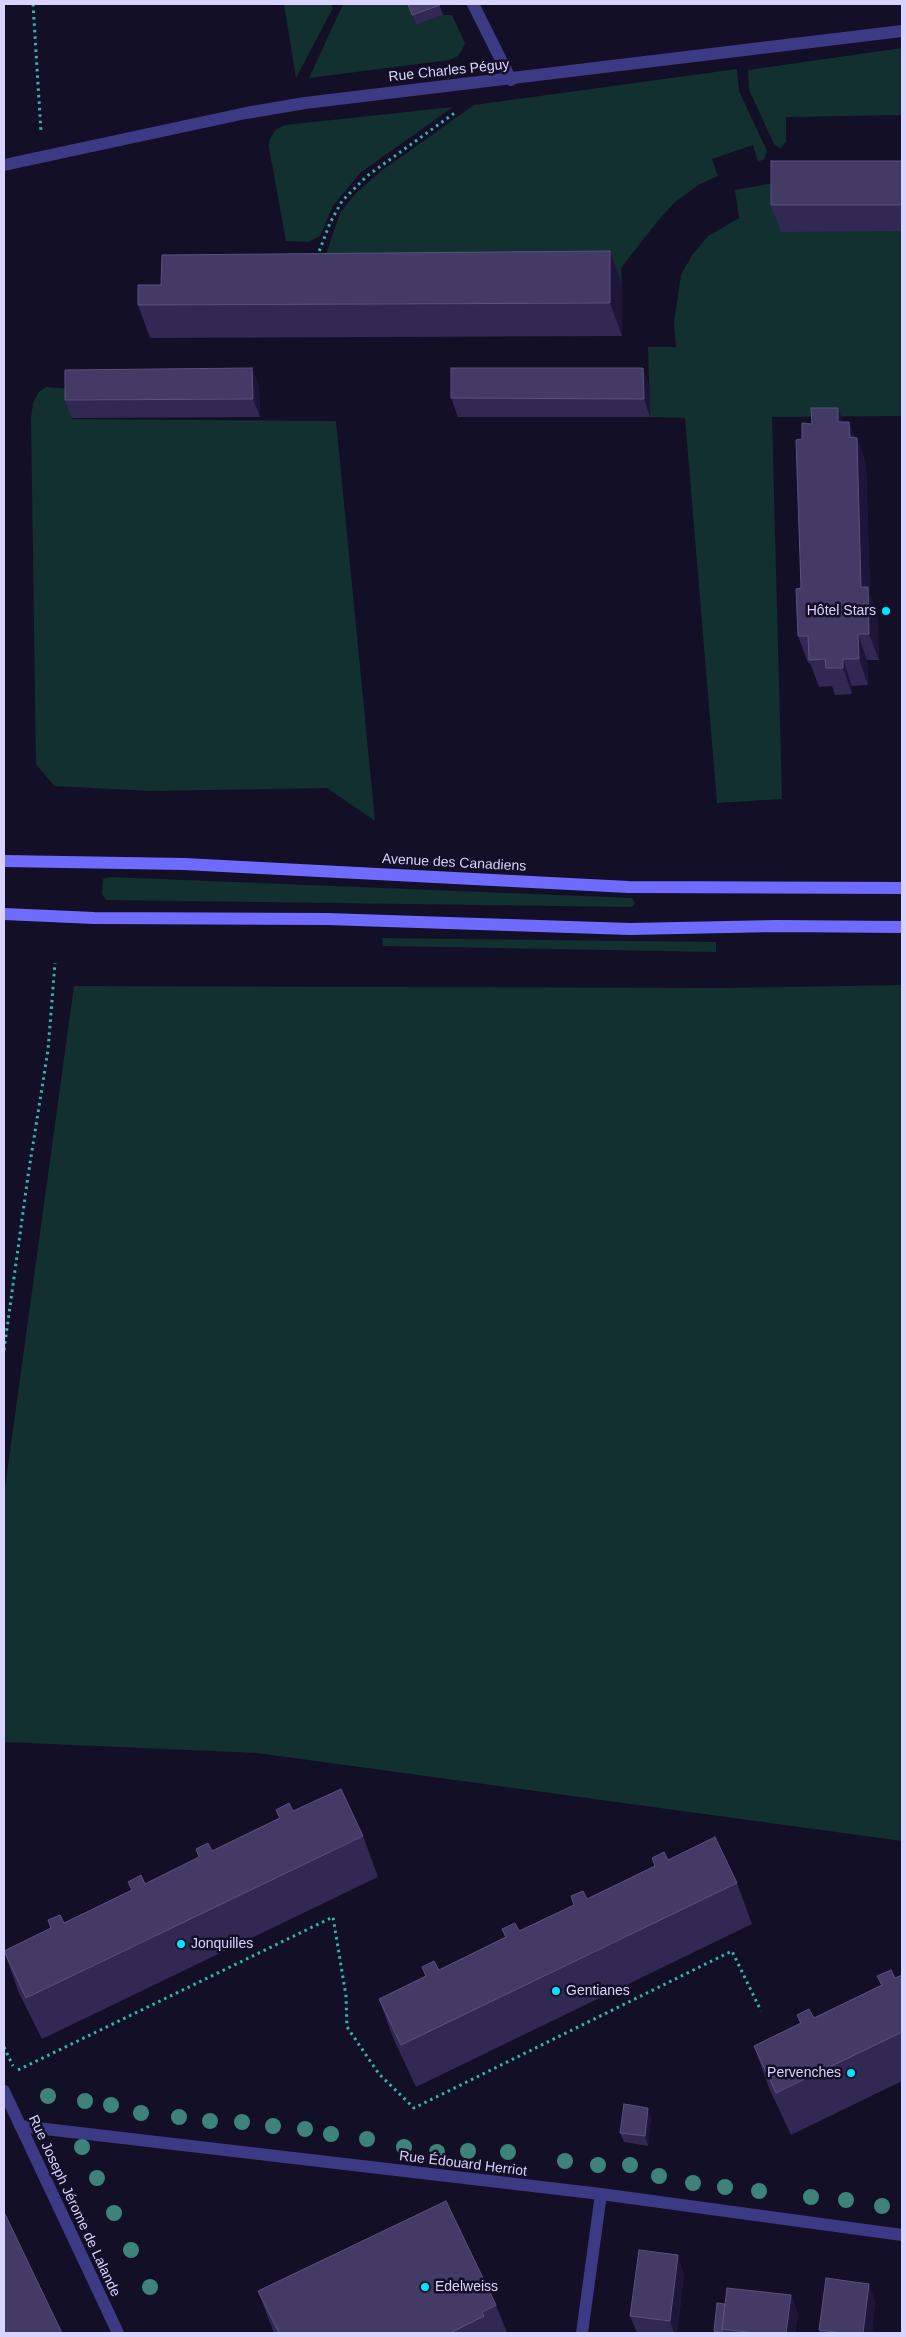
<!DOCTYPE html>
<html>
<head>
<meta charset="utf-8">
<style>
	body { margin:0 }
	#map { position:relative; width:906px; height:2337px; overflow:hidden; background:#130f26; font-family:Arial,sans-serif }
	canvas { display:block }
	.frame { position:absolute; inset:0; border:5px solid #d9d4ff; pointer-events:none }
</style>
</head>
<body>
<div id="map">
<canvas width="906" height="2337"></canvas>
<div class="frame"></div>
</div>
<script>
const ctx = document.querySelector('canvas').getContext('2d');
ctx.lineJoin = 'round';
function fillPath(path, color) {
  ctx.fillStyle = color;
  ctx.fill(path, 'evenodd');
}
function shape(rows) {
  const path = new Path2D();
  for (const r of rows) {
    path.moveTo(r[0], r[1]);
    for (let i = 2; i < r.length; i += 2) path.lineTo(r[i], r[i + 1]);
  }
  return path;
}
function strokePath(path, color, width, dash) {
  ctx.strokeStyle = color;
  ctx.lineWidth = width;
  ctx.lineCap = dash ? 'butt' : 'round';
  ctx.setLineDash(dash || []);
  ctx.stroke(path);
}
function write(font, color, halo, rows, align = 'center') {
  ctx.font = font + ' Arial,sans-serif';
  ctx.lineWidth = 5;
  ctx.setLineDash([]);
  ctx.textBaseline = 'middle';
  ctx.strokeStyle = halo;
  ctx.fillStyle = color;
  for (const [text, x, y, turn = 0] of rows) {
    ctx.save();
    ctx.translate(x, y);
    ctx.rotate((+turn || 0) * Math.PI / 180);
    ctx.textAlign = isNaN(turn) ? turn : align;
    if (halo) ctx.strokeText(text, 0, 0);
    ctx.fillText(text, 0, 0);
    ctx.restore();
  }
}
fillPath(shape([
	[284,4,331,4,333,8,296,78],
	[343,4,408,4,416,25,443,15,452,15,465,43,463,48,458,56,450,60,309,78],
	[902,48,902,115,786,117,786,142,780,148,774,144,749,90,748,70],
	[737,69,739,91,767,151,764,159,758,162,753,145,712,159,718,176,700,184,674,203,657,222,621,268,622,284,328,286,327,251,340,213,356,193,381,171,474,105],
	[453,107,360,173,333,206,320,236,308,242,286,241,269,148,269,141,275,130,285,125],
	[780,182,781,231,902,231,902,416,772,417,782,799,717,803,685,418,650,417,648,347,676,347,674,323,681,275,692,255,708,236,739,218,735,190],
	[46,387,72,389,72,419,336,421,375,821,327,788,153,791,54,786,36,764,31,419,33,403,39,392],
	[110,877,632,898,635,904,632,907,106,900,102,894,103,879],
	[382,938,716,942,716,952,383,946],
	[902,985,902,1841,257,1753,4,1742,4,1495,74,986,722,988]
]), '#12302f');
strokePath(shape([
	[33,4,41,132],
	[317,257,330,223,342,201,367,176,456,112],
	[4,1350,28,1176,48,1050,55,963],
	[4,2047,13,2066],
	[18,2070,333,1917,346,1996,347,2027,379,2074,414,2108,732,1951,761,2011]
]), '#2fb8b0', 3, [2.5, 4]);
strokePath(shape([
	[473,4,511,80],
	[4,165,246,113,305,103,902,31],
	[4,2091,118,2333],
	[20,2126,601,2194,902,2235],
	[582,2333,601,2194]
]), '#3d3a85', 12);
strokePath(shape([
	[4,861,184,864,628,887,902,888],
	[4,914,94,918,327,919,630,929,776,926,902,927]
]), '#6f6bff', 12);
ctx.fillStyle = '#3d827b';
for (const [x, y] of [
	[48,2096],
	[85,2101],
	[111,2105],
	[141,2113],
	[179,2117],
	[210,2121],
	[242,2122],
	[273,2126],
	[305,2129],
	[331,2134],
	[367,2139],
	[82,2147],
	[404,2147],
	[468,2151],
	[437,2152],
	[508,2152],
	[565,2161],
	[598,2165],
	[630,2165],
	[659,2176],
	[97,2178],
	[693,2183],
	[725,2187],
	[759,2191],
	[811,2197],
	[846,2200],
	[882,2206],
	[114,2213],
	[131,2250],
	[150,2287]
]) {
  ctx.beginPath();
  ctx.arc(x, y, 8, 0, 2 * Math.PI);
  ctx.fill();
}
fillPath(shape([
	[408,4,439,4,443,15,416,25],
	[902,161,902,231,781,232,771,205],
	[610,251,622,284,622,336,150,338,138,305],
	[252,368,259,387,260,417,72,418,65,400],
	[650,387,650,417,458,417,451,398],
	[849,422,855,438,857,438,866,464,870,595,877,613,879,660,867,660,868,685,852,686,852,694,835,695,832,686,819,687,810,663,808,663,798,636,801,588,802,439,812,424],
	[293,1811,363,1836,378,1877,42,2039,19,1993,4,1951,51,1928,48,1920,64,1923],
	[668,1860,737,1883,752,1924,416,2087,394,2040,379,1999,505,1937,502,1929,519,1931],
	[902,1975,902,2081,791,2135,769,2088,754,2046,800,2023,797,2015,814,2018,881,1985,877,1976,895,1978],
	[651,2117,648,2146,624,2142,620,2133],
	[684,2274,677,2333,637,2333,630,2316],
	[869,2284,875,2302,872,2333,820,2333,819,2330],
	[258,2291,496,2305,507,2333,274,2333],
	[791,2295,798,2314,795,2333,714,2333,714,2331,725,2304]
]), '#312854');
fillPath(shape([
	[610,251,622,284,622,336,610,303],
	[252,368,259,387,260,417,253,399],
	[643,368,650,387,650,417,644,399],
	[838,408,848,434,838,422],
	[849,422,857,444,857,438,866,464,870,595,877,613,879,660,869,634,861,587],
	[858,634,867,660,868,685,859,659],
	[843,659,852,686,852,694,843,668],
	[648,2108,651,2117,648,2146,645,2136],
	[678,2255,684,2274,677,2333,674,2333,670,2321],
	[869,2284,875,2302,872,2333,863,2333],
	[791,2295,798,2314,795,2333,786,2333]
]), '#1d163a');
const building = shape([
	[408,4,439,4,440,5,412,15,408,4],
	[771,161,902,161,902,205,771,205,771,161],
	[610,251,610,303,138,305,138,285,161,285,162,255,610,251],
	[252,368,253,399,65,400,65,370,252,368],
	[451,368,643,368,644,399,451,398,451,368],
	[811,408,838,408,838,422,849,422,850,437,857,438,861,587,868,587,869,634,858,634,859,659,843,659,843,668,826,668,825,659,809,660,808,636,798,636,796,589,801,588,796,440,802,439,802,423,812,424,811,408],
	[341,1789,363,1836,26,1998,4,1951,51,1928,48,1920,60,1915,64,1923,132,1890,128,1882,141,1875,145,1884,199,1857,196,1849,208,1843,212,1851,280,1818,276,1810,289,1803,293,1811,341,1789],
	[715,1837,737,1883,401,2045,379,1999,426,1976,422,1967,434,1961,439,1970,506,1937,502,1929,515,1923,519,1931,574,1905,571,1896,583,1891,587,1899,655,1866,652,1858,664,1852,668,1860,715,1837],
	[891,1970,895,1978,902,1975,902,2032,776,2093,754,2046,801,2023,797,2015,809,2009,814,2018,882,1985,877,1976,891,1970],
	[624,2104,648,2108,645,2136,620,2133,624,2104],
	[446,2201,496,2305,482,2312,484,2316,450,2333,279,2333,258,2291,446,2201],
	[4,2212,62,2333,4,2333,4,2212],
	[639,2250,678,2255,670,2321,630,2316,639,2250],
	[826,2278,869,2284,863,2333,843,2333,819,2330,826,2278],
	[727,2288,791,2295,786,2333,754,2333,722,2329,727,2288],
	[717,2303,725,2304,722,2329,723,2333,714,2331,717,2303]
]);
fillPath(building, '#433a66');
strokePath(building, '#5a527e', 1);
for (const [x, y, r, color] of [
	[886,611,5,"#00e5ff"],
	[181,1944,5,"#00e5ff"],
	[556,1991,5,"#00e5ff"],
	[851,2073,5,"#00e5ff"],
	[425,2287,5,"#00e5ff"]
]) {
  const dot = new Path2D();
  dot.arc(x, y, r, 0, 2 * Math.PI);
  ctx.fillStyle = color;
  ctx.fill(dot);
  strokePath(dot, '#130f26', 2);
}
write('14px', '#d9d4ff', '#130f26', [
	["Rue Charles Péguy",449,71,-6],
	["Avenue des Canadiens",454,863,3],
	["Rue Édouard Herriot",463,2164,7],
	["Rue Joseph Jérome de Lalande",74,2206,65]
]);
write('14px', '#d9d4ff', '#130f26', [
	["Hôtel Stars",876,611,"right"],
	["Jonquilles",191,1944],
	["Gentianes",566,1991],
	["Pervenches",841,2073,"right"],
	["Edelweiss",435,2287]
], 'left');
</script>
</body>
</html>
